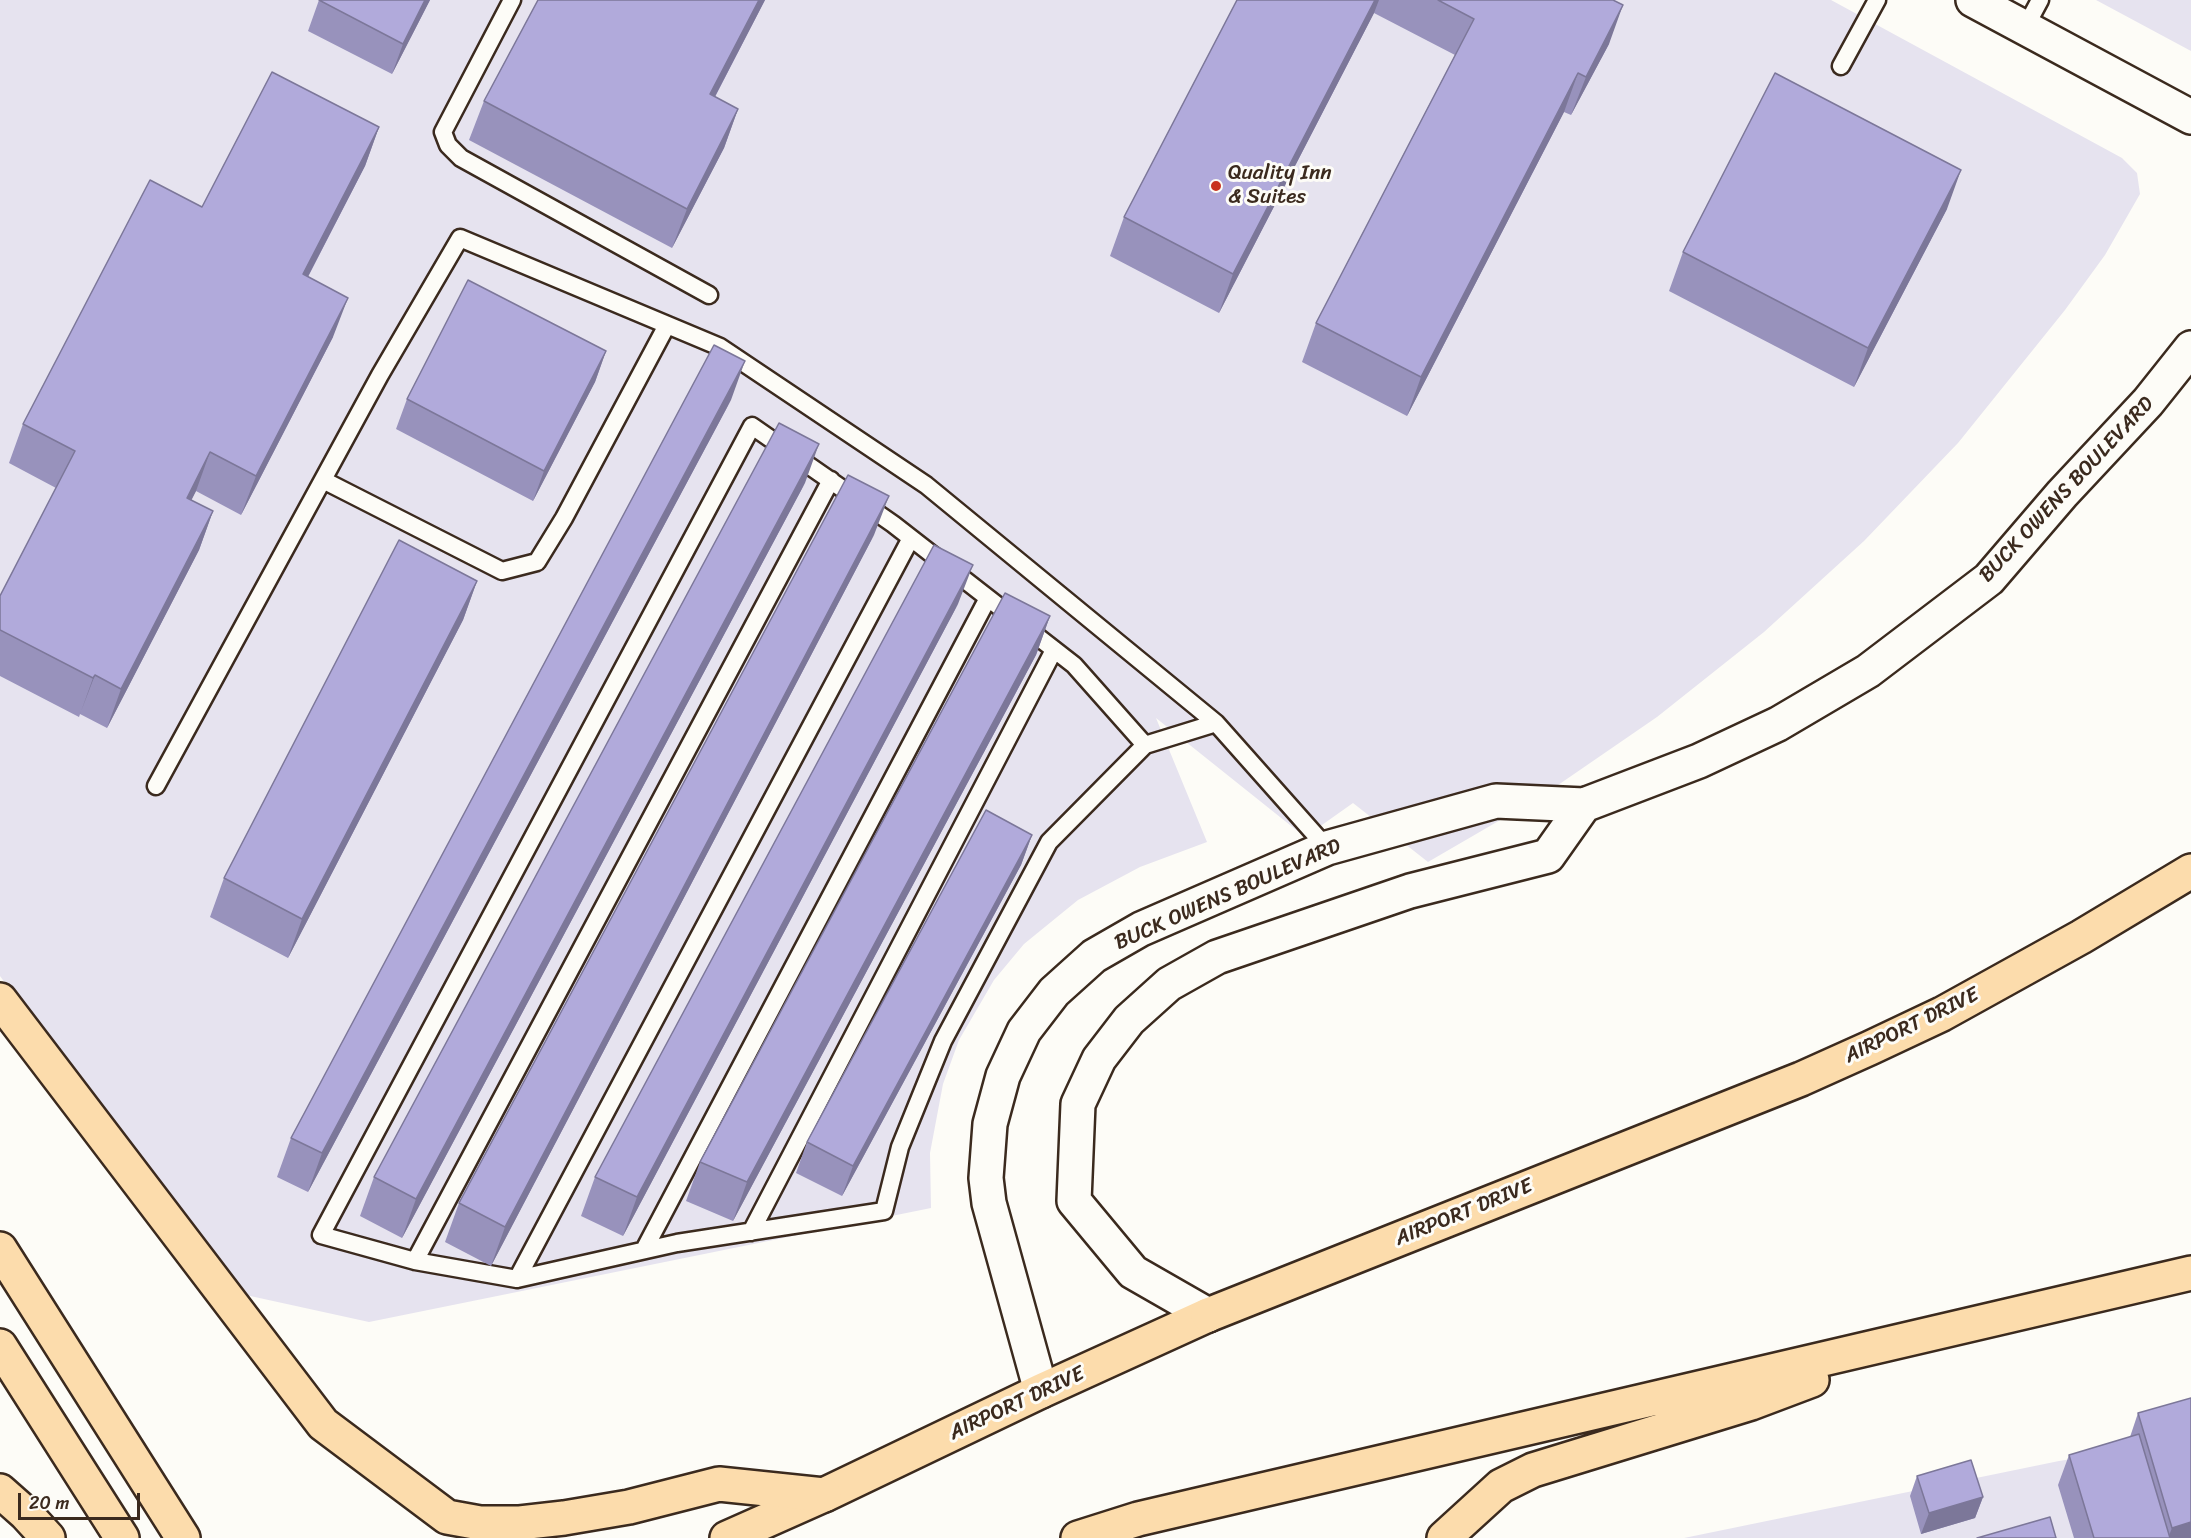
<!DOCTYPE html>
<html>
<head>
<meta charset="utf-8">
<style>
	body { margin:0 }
	#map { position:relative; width:2191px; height:1538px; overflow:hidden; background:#fdfcf7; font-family:Sriracha,sans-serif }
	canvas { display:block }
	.scale { position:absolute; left:18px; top:1493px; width:122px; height:27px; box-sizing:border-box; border:3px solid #3b2a1e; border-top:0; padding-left:8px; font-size:18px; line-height:21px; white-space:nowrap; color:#3b2a1e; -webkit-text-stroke:4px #fdfcf7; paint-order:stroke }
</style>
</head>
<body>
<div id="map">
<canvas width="2191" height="1538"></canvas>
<div class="scale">20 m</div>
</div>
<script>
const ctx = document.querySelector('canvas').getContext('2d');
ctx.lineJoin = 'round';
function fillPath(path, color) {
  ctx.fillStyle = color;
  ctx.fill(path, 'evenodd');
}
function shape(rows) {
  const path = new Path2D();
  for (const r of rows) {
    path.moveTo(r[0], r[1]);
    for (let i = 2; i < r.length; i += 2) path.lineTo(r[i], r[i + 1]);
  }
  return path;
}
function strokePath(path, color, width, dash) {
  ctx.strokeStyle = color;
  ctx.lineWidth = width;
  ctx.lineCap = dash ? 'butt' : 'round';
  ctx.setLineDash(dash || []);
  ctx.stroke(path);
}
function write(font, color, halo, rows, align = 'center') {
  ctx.font = font + ' Sriracha,sans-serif';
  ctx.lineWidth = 6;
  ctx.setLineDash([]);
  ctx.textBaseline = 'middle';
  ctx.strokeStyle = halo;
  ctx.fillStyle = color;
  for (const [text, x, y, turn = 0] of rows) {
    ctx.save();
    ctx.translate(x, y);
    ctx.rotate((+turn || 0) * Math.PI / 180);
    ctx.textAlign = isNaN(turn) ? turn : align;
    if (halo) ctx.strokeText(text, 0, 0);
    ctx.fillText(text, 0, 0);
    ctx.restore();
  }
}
fillPath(shape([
	[0,0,1831,0,2122,158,2137,173,2140,194,2105,255,2065,310,1958,443,1864,541,1764,632,1657,717,1545,794,1428,862,1353,803,1305,837,1156,718,1207,842,1140,867,1078,900,1024,944,994,980,959,1040,943,1084,930,1153,931,1208,369,1322,232,1292,0,976],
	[2096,0,2191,0,2191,51],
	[2191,1440,2191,1538,1684,1538,2059,1461]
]), '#e6e3ef');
const lane = shape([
	[512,0,443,132,448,145,461,158,709,295],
	[2025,28,2040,0],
	[1841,66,1877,0],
	[323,480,502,571,537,562,564,518,667,325],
	[1145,745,1074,665,893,524,752,426,321,1235,415,1261,517,1279,677,1243,884,1211,900,1147,943,1041,1049,842,1145,745,1216,723],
	[156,786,380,375,460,238,720,347,926,485,1216,723,1327,848],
	[751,1232,1054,650],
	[644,1250,988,598],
	[415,1261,831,480],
	[517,1279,911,538]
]);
const street = shape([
	[1973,0,2191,117]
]);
const secondary = shape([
	[1208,1315,1133,1272,1074,1201,1078,1104,1099,1059,1129,1020,1169,984,1217,957,1410,891,1548,856,1584,805],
	[1041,1391,989,1203,986,1178,990,1124,1003,1076,1024,1031,1054,992,1094,956,1141,929,1327,848,1496,801,1584,805,1699,761,1778,724,1868,671,1989,579,2062,494,2148,402,2191,348]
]);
const primary = shape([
	[727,1538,824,1495,1041,1391,1208,1315]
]);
const highway = shape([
	[0,1000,323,1424,447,1517,480,1523,520,1523,564,1518,629,1507,719,1484,824,1495],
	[0,1249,183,1538],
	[1208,1315,1801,1079,1870,1048,1942,1014,2081,937,2191,871],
	[0,1346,122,1538],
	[0,1491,26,1514,48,1538],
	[1078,1538,1138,1519,2191,1273],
	[1444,1538,1501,1486,1533,1470,1751,1403,1812,1380]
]);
strokePath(lane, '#3b2a1e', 21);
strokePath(street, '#3b2a1e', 38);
strokePath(secondary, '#3b2a1e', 38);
strokePath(primary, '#3b2a1e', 38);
strokePath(highway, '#3b2a1e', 38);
strokePath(lane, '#fdfcf7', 16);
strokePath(street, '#fdfcf7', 33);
strokePath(secondary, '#fdfcf7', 33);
strokePath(primary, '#fcdcac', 33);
strokePath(highway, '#fcdcac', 33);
fillPath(shape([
	[319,0,430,0,392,74,308,31],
	[538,0,765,0,715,97,738,109,724,148,672,248,469,140,484,101],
	[1237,0,1613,0,1609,44,1571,115,1564,112,1407,416,1302,362,1316,323,1455,55,1374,13,1219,313,1110,256,1124,217],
	[379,127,365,166,308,277,333,337,241,515,196,491,191,500,213,511,199,550,107,728,80,714,79,717,0,676,0,596,56,488,9,463,23,424,202,207],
	[1947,209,1854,387,1669,291,1683,252],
	[606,351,595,382,533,501,396,429,407,399],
	[731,400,308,1192,277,1177,291,1138],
	[805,483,402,1238,360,1216,374,1177],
	[874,535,491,1266,445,1242,459,1203],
	[477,581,463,620,288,958,210,917,224,878],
	[958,604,623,1236,581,1216,595,1177],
	[1050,616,1036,655,733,1221,686,1201,700,1162],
	[1032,835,1021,865,842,1196,796,1173,807,1142],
	[2138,1413,2191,1538,2074,1538,2058,1485,2069,1455,2130,1437],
	[1917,1476,1983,1497,1975,1518,1921,1534,1910,1496]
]), '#9892bc');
fillPath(shape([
	[425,0,430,0,392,74,403,44],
	[759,0,765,0,696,133,710,94],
	[1375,0,1379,0,1374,13,1219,313,1233,274],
	[1623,5,1609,44,1571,115,1586,77],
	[1578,73,1564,112,1407,416,1421,377],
	[738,109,724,148,672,248,687,209],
	[379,127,365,166,289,313,303,274],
	[1961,170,1947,209,1854,387,1868,348],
	[348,298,333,337,241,515,256,476],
	[606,351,595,382,533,501,544,471],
	[745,361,731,400,308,1192,322,1153],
	[819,444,805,483,402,1238,416,1199],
	[210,452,196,491,173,537,187,498],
	[889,496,874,535,491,1266,505,1227],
	[213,511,199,550,107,728,121,689],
	[973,565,958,604,623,1236,637,1197],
	[477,581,463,620,288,958,302,919],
	[1050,616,1036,655,733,1221,747,1182],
	[95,675,80,714,79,717,93,678],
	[1032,835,1021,865,842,1196,853,1166],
	[1983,1497,1975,1518,1921,1534,1929,1513],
	[2191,1522,2191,1538,2168,1538,2172,1528]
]), '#7c7799');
const building = shape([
	[319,0,425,0,403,44,319,0],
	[538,0,759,0,710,94,738,109,687,209,484,101,538,0],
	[1237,0,1375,0,1233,274,1124,217,1237,0],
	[1438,0,1613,0,1623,5,1586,77,1578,73,1421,377,1316,323,1474,19,1438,0],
	[272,72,379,127,303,274,348,298,256,476,210,452,187,498,213,511,121,689,95,675,93,678,0,630,0,596,75,451,23,424,150,180,202,207,272,72],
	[1775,73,1961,170,1868,348,1683,252,1775,73],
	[468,280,606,351,544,471,407,399,468,280],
	[714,345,745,361,322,1153,291,1138,714,345],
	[779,423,819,444,416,1199,374,1177,779,423],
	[848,475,889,496,505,1227,459,1203,848,475],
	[399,540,477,581,302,919,224,878,399,540],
	[934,545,973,565,637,1197,595,1177,934,545],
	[1005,593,1050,616,747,1182,700,1162,1005,593],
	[986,810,1032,835,853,1166,807,1142,986,810],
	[2191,1398,2191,1522,2172,1528,2138,1413,2191,1398],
	[2139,1434,2170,1538,2094,1538,2069,1455,2139,1434],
	[1971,1460,1983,1497,1929,1513,1917,1476,1971,1460],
	[2050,1517,2056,1538,1977,1538,2050,1517]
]);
fillPath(building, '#b1aadb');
strokePath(building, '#7c7799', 1.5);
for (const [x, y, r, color] of [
	[1216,186,6,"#c8321e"]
]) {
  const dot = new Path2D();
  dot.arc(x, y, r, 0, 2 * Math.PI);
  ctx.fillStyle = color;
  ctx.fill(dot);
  strokePath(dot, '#fdfcf7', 2);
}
write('21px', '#3b2a1e', '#fdfcf7', [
	["Quality Inn",1228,174],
	["& Suites",1228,198]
], 'left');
write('21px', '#3b2a1e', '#fdfcf7', [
	["BUCK OWENS BOULEVARD",2067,490,-47],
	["BUCK OWENS BOULEVARD",1228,895,-24],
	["AIRPORT DRIVE",1912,1026,-26],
	["AIRPORT DRIVE",1464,1213,-22],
	["AIRPORT DRIVE",1017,1404,-25]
]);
</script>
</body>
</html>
